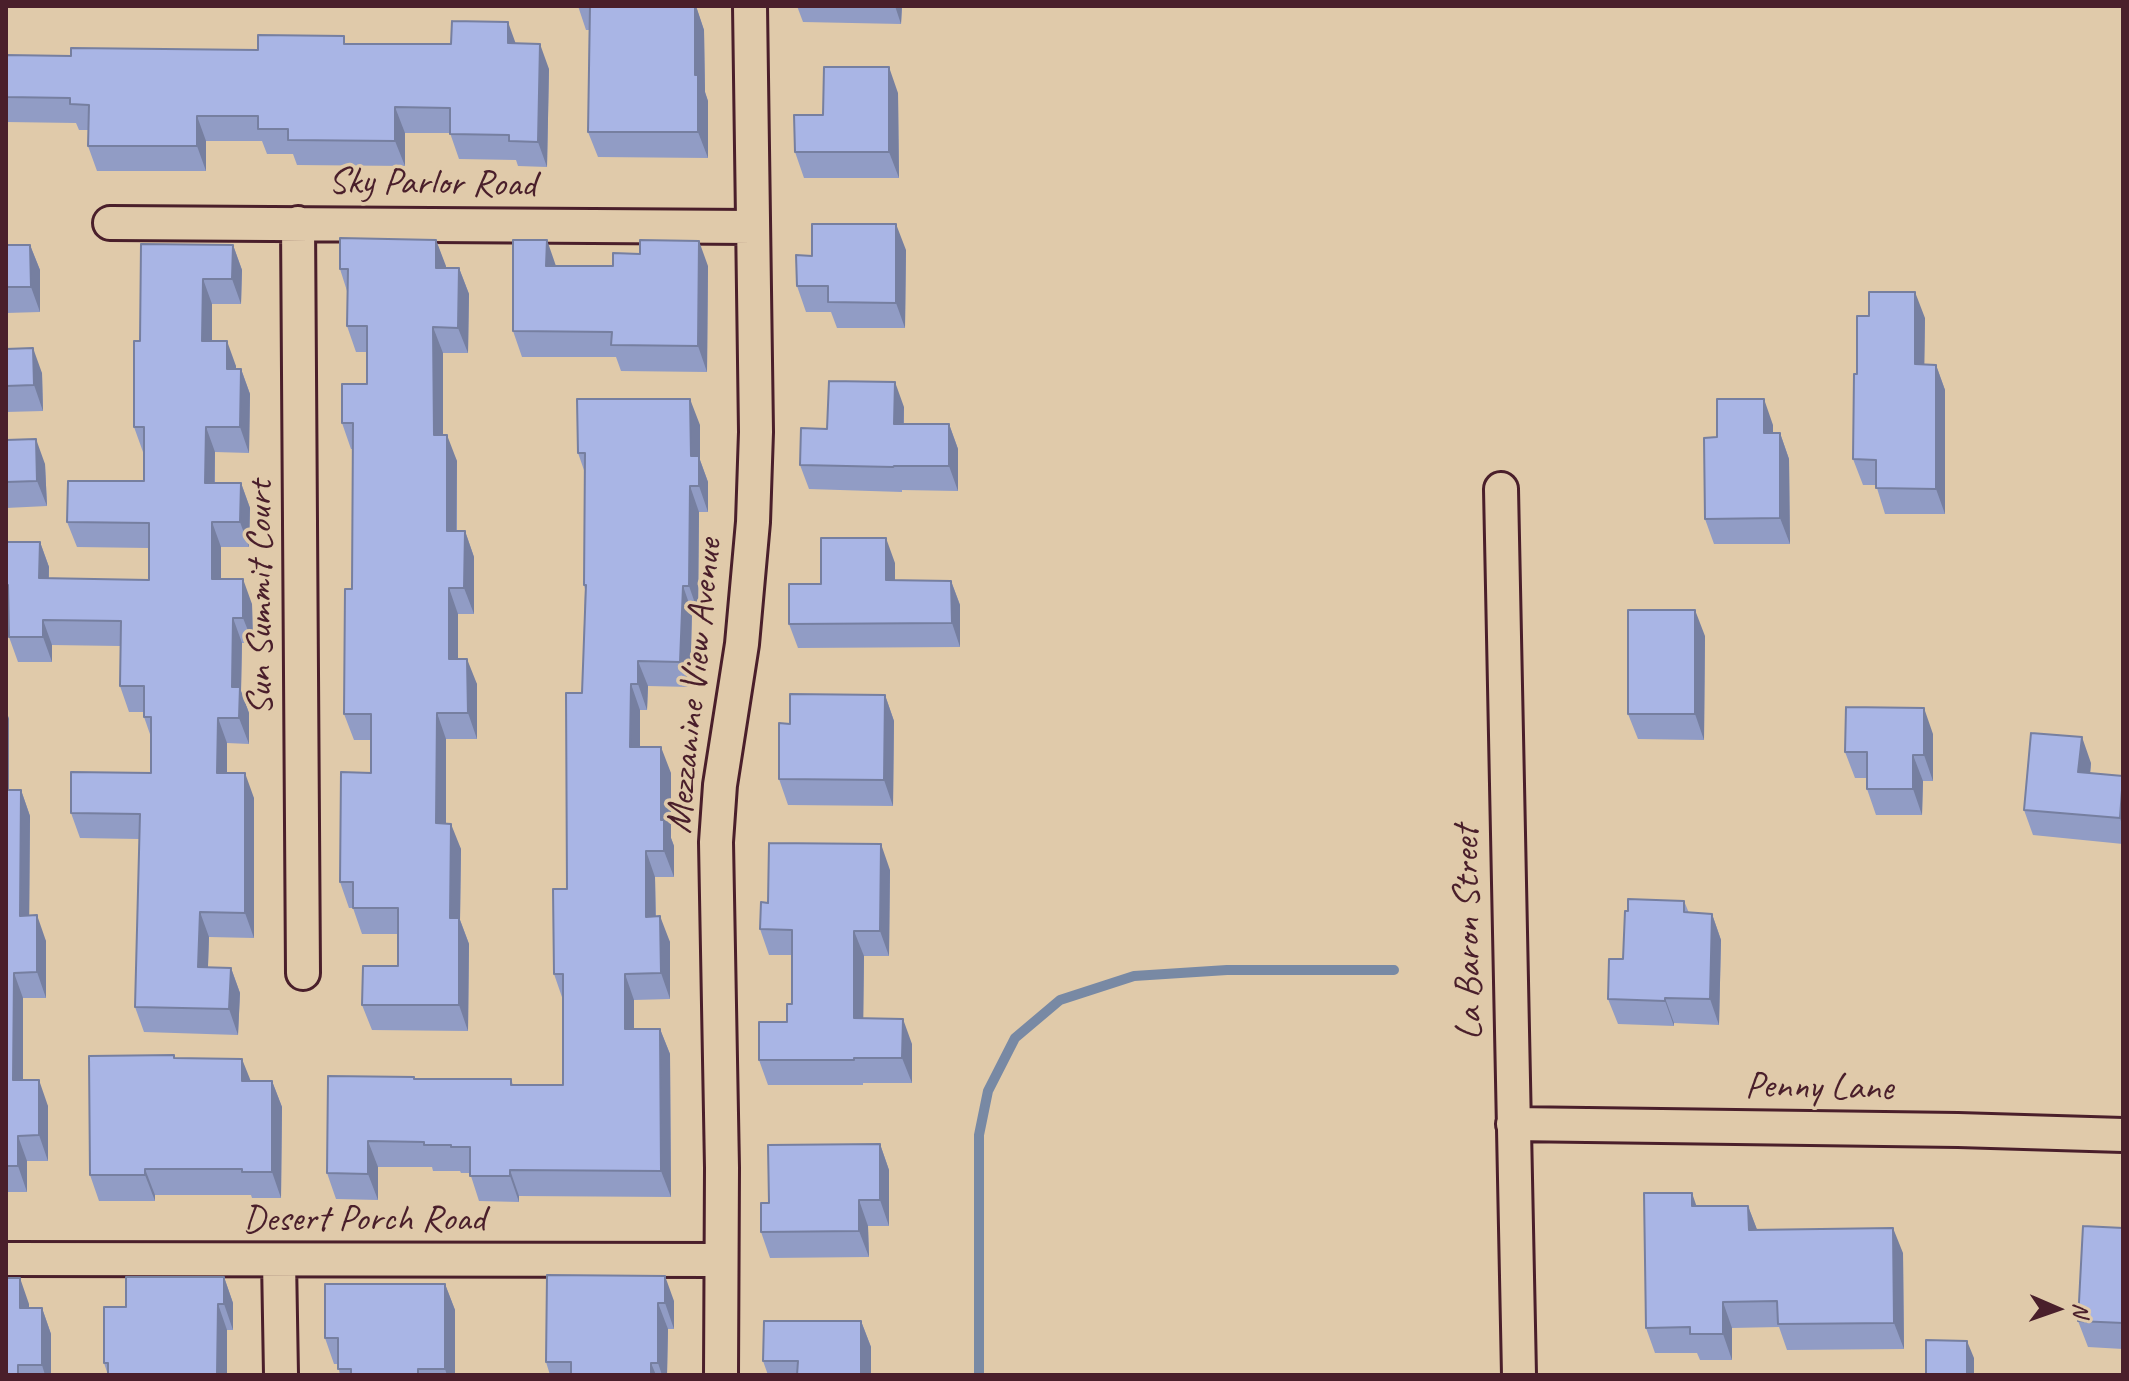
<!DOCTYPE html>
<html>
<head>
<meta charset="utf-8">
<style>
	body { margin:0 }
	#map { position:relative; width:2129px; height:1381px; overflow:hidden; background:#e0caaa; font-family:Caveat,sans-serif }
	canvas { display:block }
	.frame { position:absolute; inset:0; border:8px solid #4a1f2b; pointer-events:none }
	.north { position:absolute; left:2017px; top:1269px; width:80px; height:80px; -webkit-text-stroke:6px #e0caaa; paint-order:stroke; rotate:92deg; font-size:22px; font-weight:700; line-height:32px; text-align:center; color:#4a1f2b }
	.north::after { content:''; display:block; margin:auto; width:28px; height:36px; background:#4a1f2b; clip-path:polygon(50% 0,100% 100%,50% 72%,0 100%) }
</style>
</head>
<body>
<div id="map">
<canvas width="2129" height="1381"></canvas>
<div class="frame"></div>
<div class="north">N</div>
</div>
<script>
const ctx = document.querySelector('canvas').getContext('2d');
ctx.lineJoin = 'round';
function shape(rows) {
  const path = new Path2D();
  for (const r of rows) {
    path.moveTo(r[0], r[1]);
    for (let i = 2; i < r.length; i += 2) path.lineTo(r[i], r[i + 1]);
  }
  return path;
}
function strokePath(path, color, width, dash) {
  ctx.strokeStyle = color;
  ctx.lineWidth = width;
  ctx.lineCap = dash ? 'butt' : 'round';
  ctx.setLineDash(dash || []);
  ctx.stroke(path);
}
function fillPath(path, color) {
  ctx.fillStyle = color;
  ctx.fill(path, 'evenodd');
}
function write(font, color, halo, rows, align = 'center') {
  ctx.font = font + ' Caveat,sans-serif';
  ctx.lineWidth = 7;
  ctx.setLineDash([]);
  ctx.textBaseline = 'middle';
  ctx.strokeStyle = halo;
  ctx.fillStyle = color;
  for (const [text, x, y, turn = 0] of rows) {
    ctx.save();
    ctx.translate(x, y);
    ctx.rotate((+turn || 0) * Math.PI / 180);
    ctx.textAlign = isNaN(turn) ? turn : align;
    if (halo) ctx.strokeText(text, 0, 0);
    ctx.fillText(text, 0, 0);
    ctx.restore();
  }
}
strokePath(shape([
	[979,1375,979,1135,988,1091,1015,1038,1060,1000,1134,976,1227,970,1394,970]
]), '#7889a4', 10);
const minor = shape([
	[110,223,753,227],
	[298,223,303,973],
	[1501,489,1519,1375],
	[1513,1124,1958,1130,2123,1135],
	[6,1259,721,1260],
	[279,1260,281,1375],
	[721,1375,722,1168,716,842,720,785,742,644,753,522,756,432,750,6]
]);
strokePath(minor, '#4a1f2b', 38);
strokePath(minor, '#e0caaa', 32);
fillPath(shape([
	[578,6,696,6,704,30,705,92,708,101,708,158,598,157,588,132,589,30,586,30],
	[797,6,902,6,901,24,803,22],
	[516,43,549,69,547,167,518,166,516,160,459,159,450,133,405,133,405,166,297,165,293,154,267,154,262,141,206,141,206,171,97,171,88,146,89,130,79,130,76,123,6,122,6,55,71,56,258,50,346,44],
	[898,93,899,178,804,178,795,152,823,115],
	[436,240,446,268,459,268,469,294,468,353,443,353,443,435,457,461,457,531,465,531,474,557,474,614,458,614,458,659,477,684,477,739,446,739,446,823,461,849,460,920,469,944,468,1031,372,1030,362,1005,398,966,398,934,362,934,353,908,349,908,340,882,371,773,371,740,354,740,344,714,352,589,353,449,351,449,342,423,367,384,367,352,356,352,347,326,347,291,340,269],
	[6,245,30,245,40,270,40,312,6,313],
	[233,245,242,270,241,304,212,304,212,341,236,366,236,369,241,369,250,394,249,453,215,452,215,483,241,483,250,508,249,547,221,547,221,579,252,604,253,643,242,643,241,691,249,713,249,744,227,743,227,773,254,798,254,938,209,937,208,967,231,968,240,993,238,1035,144,1032,135,1007,139,839,80,838,71,813,151,773,151,737,144,717,144,712,129,712,120,686,120,646,52,645,52,662,18,662,9,637,8,610,6,610,6,542,40,542,49,567,49,578,149,580,149,548,77,547,67,522,144,481,144,452,143,452,134,427,140,341],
	[906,250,905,328,837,328,831,312,806,312,797,286,812,256],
	[556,266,708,266,707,372,621,371,616,357,522,357,513,331],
	[1925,318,1924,364,1936,365,1945,390,1945,514,1885,514,1876,485,1863,485,1853,459,1857,374],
	[6,349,42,373,43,411,6,412],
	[904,407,904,424,949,424,958,449,958,491,902,490,902,492,809,489,800,465,827,429],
	[700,425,700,460,708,482,708,512,699,512,698,612,692,612,690,687,648,686,647,710,640,710,640,747,671,773,671,838,674,846,674,877,655,877,656,917,670,942,670,999,634,1000,634,1029,660,1029,670,1054,671,1197,519,1196,519,1202,479,1201,470,1173,461,1173,460,1171,433,1171,432,1167,378,1167,378,1200,336,1199,327,1173,414,1077,415,1079,511,1079,513,1085,563,1085,563,1000,554,974,567,889,582,693,585,589,584,585,585,473,578,453],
	[1773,425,1773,433,1780,433,1789,459,1790,544,1714,544,1705,519,1717,437],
	[6,440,45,464,47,506,6,508],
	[895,563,895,581,951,581,960,605,960,647,798,648,789,624,821,584],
	[1705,636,1704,740,1638,739,1628,714],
	[885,695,894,721,893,806,788,805,779,779],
	[6,710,9,719,9,790,21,790,30,816,29,916,46,941,46,998,23,998,23,1080,48,1106,48,1161,27,1161,27,1192,6,1192],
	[1933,734,1933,781,1923,781,1922,815,1876,815,1867,789,1867,778,1855,778,1845,752],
	[2091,763,2090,773,2123,776,2123,844,2033,835,2024,810],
	[890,870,889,956,864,956,863,1018,912,1044,912,1083,863,1083,863,1085,768,1085,759,1060,787,1022,792,1004,792,955,769,955,760,929,768,903],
	[1684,901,1689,913,1712,914,1721,940,1719,1025,1674,1023,1674,1026,1618,1024,1608,999,1623,959],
	[175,1058,250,1081,272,1081,282,1107,281,1198,252,1198,251,1195,155,1195,155,1201,99,1201,90,1175],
	[880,1144,889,1170,889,1226,868,1226,869,1257,770,1258,761,1232],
	[1697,1206,1748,1206,1757,1230,1903,1253,1904,1349,1787,1350,1779,1327,1732,1328,1732,1360,1700,1360,1697,1353,1655,1353,1646,1328],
	[2123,1228,2123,1349,2088,1347,2078,1321],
	[547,1275,674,1301,674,1329,668,1329,667,1375,550,1375,546,1362],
	[224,1277,233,1303,233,1330,227,1330,227,1375,108,1375,104,1363,126,1307],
	[445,1284,455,1310,455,1375,340,1375,338,1364,334,1364,325,1338],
	[29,1304,29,1308,42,1308,51,1334,51,1375,6,1375],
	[861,1321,871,1347,871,1375,768,1375,763,1361]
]), '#919cc5');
fillPath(shape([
	[687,6,696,6,704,30,705,92,708,101,708,158,698,132],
	[895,6,902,6,901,24],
	[508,22,517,47,508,43],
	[540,44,549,69,547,167,538,142],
	[889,67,898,93,899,178,889,152],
	[395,107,405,133,405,166,395,141],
	[197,116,206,141,206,171,197,146],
	[896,224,906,250,905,328,896,303],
	[436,240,446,266,445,294,436,268],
	[547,240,556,266,546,266],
	[699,241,708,266,707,372,698,346],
	[30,245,40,270,40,312,31,287],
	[233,245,242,270,241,304,232,279],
	[459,268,469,294,468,353,458,328],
	[203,279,212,304,212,366,202,341],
	[1915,292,1925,318,1924,390,1915,364],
	[433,327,443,353,443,461,434,435],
	[227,341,236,366,236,394,227,369],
	[33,348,42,373,43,411,34,385],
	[1936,365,1945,390,1945,514,1936,489],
	[241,369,250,394,249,453,240,427],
	[895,382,904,407,903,448,894,424],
	[690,399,700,425,700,460,708,482,708,512,699,486,691,456],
	[1764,399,1773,425,1773,459,1764,433],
	[949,424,958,449,958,491,949,466],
	[206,427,215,452,214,508,205,483],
	[1780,433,1789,459,1790,544,1780,518],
	[447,435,457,461,456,557,447,531],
	[36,439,45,464,47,506,37,481],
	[241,483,250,508,249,547,240,522],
	[690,486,699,512,698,612,689,586],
	[212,522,221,547,221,604,212,579],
	[465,531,474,557,474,614,464,588],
	[886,538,895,563,895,605,886,580],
	[40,542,49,567,48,603,39,578],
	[243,579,252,604,253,643,243,618],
	[951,581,960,605,960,647,952,623],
	[683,586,692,612,690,687,680,662],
	[449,588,458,614,458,685,449,659],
	[1695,610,1705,636,1704,740,1695,714],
	[233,618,242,643,241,691,249,713,249,744,239,718,232,687],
	[43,620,52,645,52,662,43,637],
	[467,659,477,684,477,739,468,713],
	[638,661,648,686,647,710,638,684],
	[631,684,640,710,640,773,630,747],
	[885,695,894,721,893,806,884,780],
	[1924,708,1933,734,1933,781,1924,755],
	[6,710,9,719,9,816,6,809],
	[437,713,446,739,446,849,436,823],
	[218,718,227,743,227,798,217,773],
	[2082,737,2091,763,2088,798,2078,772],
	[661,747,671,773,671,838,674,846,674,877,664,851,661,820],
	[1913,755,1923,781,1922,815,1913,789],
	[245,773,254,798,254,938,245,913],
	[2123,779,2123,828,2120,818],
	[21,790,30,816,29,941,20,916],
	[451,824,461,849,460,920,469,944,468,1031,459,1005,450,918],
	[881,844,890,870,889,956,880,931],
	[646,851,655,877,656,943,646,917],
	[200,912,209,937,207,992,198,967],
	[1712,914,1721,940,1719,1025,1710,999],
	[37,915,46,941,46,998,37,972],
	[660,916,670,942,670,999,661,973],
	[854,931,864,956,863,1044,854,1018],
	[231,968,240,993,238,1035,229,1009],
	[14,973,23,998,23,1106,13,1080],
	[625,974,634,1000,634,1055,625,1029],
	[1665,998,1674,1023,1674,1026,1665,1001],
	[903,1019,912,1044,912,1083,902,1058],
	[660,1029,670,1054,671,1197,661,1171],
	[242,1059,252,1084,242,1081],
	[39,1080,48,1106,48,1161,39,1135],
	[272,1081,282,1107,281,1198,272,1172],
	[18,1136,27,1161,27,1192,18,1166],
	[368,1141,378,1167,378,1200,368,1174],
	[880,1144,889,1170,889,1226,880,1200],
	[145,1169,155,1195,155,1201,145,1175],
	[510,1170,519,1196,519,1202,510,1176],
	[1692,1193,1701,1219,1692,1206],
	[859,1200,868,1226,869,1257,859,1231],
	[1748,1206,1758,1232,1749,1230],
	[1893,1228,1903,1253,1904,1349,1894,1323],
	[665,1276,674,1301,674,1329,665,1303],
	[224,1277,233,1303,233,1330,224,1304],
	[20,1278,29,1304,29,1334,20,1308],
	[445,1284,455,1310,455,1375,447,1375,445,1369],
	[1723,1302,1732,1328,1732,1360,1723,1334],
	[658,1303,668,1329,667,1375,662,1375,658,1363],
	[218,1304,227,1330,227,1375,217,1375],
	[42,1308,51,1334,51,1375,45,1375,42,1365],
	[861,1321,871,1347,871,1375,861,1375],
	[1967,1341,1974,1358,1974,1375,1967,1375],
	[651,1363,656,1375,651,1375]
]), '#767fa0');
const building = shape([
	[590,6,695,6,695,75,698,75,698,132,588,132,590,6],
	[452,21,508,22,508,43,540,44,538,142,509,141,509,135,450,134,450,108,395,107,395,141,288,140,288,129,258,129,258,116,197,116,197,146,88,146,89,105,70,104,70,98,6,97,6,55,71,56,71,48,258,50,258,35,344,36,344,44,451,44,452,21],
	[824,67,889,67,889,152,795,152,794,115,823,115,824,67],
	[812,224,896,224,896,303,828,302,828,286,797,286,796,255,812,256,812,224],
	[340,238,436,240,436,268,459,268,458,328,433,327,434,435,447,435,447,531,465,531,464,588,449,588,449,659,467,659,468,713,437,713,436,823,451,824,450,918,459,918,459,1005,362,1005,363,966,398,966,398,908,353,908,353,882,340,882,341,772,371,773,371,714,344,714,345,589,352,589,353,423,342,423,342,384,367,384,367,326,347,326,348,269,340,269,340,238],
	[513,240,547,240,546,266,613,266,613,253,640,254,640,240,699,241,698,346,611,345,612,332,513,331,513,240],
	[141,244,233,245,232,279,203,279,202,341,227,341,227,369,241,369,240,427,206,427,205,483,241,483,240,522,212,522,212,579,243,579,243,618,233,618,232,687,240,687,239,718,218,718,217,773,245,773,245,913,200,912,198,967,231,968,229,1009,135,1007,140,814,71,813,71,772,151,773,151,717,144,717,144,686,120,686,121,621,43,620,43,637,9,637,8,585,6,585,6,542,40,542,39,578,149,580,149,523,67,522,68,481,144,481,144,427,134,427,134,341,140,341,141,244],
	[6,245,30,245,31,287,6,287,6,245],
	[1869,292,1915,292,1915,364,1936,365,1936,489,1876,488,1876,460,1853,459,1854,374,1857,374,1857,316,1869,316,1869,292],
	[33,348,34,385,6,386,6,349,33,348],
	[829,381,895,382,894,424,949,424,949,466,894,466,893,467,800,465,801,428,827,429,829,381],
	[577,399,690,399,691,456,699,456,699,486,690,486,689,586,683,586,680,662,638,661,638,684,631,684,630,747,661,747,661,820,664,820,664,851,646,851,646,917,660,916,661,973,625,974,625,1029,660,1029,661,1171,510,1170,510,1176,470,1176,470,1147,451,1147,451,1145,424,1145,424,1142,368,1141,368,1174,327,1173,328,1076,414,1077,414,1079,511,1079,511,1085,563,1085,563,974,554,974,553,889,567,889,566,693,582,693,586,585,584,585,585,453,578,453,577,399],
	[1717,399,1764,399,1764,433,1780,433,1780,518,1705,519,1704,438,1717,437,1717,399],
	[36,439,37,481,6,482,6,440,36,439],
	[821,538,886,538,886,580,951,581,952,623,789,624,789,584,821,584,821,538],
	[1628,610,1695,610,1695,714,1628,714,1628,610],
	[790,694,885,695,884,780,779,779,779,723,790,724,790,694],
	[1846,707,1924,708,1924,755,1913,755,1913,789,1867,789,1867,752,1845,752,1846,707],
	[2031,733,2082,737,2078,772,2123,776,2120,818,2024,810,2031,733],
	[6,790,21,790,20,916,37,915,37,972,14,973,13,1080,39,1080,39,1135,18,1136,18,1166,6,1166,6,790],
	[769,843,881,844,880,931,854,931,854,1018,903,1019,902,1058,854,1058,854,1060,759,1060,759,1022,787,1022,787,1004,792,1004,792,930,760,929,761,902,768,903,769,843],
	[1628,899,1684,901,1684,912,1712,914,1710,999,1665,998,1665,1001,1608,999,1609,959,1623,959,1625,911,1628,911,1628,899],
	[174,1055,174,1058,242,1059,242,1081,272,1081,272,1172,242,1172,242,1169,145,1169,145,1175,90,1175,89,1056,174,1055],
	[880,1144,880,1200,859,1200,859,1231,761,1232,761,1203,769,1203,768,1145,880,1144],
	[1644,1193,1692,1193,1692,1206,1748,1206,1749,1230,1893,1228,1894,1323,1778,1324,1777,1301,1723,1302,1723,1334,1690,1334,1690,1327,1646,1328,1644,1193],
	[2083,1226,2123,1228,2123,1323,2078,1321,2083,1226],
	[547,1275,665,1276,665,1303,658,1303,658,1363,651,1363,651,1375,571,1375,571,1362,546,1362,547,1275],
	[126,1277,224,1277,224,1304,218,1304,217,1375,108,1375,108,1363,104,1363,104,1307,126,1307,126,1277],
	[6,1278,20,1278,20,1308,42,1308,42,1365,18,1365,18,1375,6,1375,6,1278],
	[325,1284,445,1284,445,1369,418,1369,418,1375,351,1375,351,1369,338,1369,338,1338,325,1338,325,1284],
	[764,1321,861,1321,861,1375,797,1375,798,1361,763,1361,764,1321],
	[1926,1340,1967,1341,1967,1375,1926,1375,1926,1340]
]);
fillPath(building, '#a9b5e5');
strokePath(building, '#767fa0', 2);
write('38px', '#4a1f2b', '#e0caaa', [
	["Sky Parlor Road",432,184,1],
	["Sun Summit Court",261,598,-90],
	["Mezzanine View Avenue",695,686,-84],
	["La Baron Street",1469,933,-91],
	["Penny Lane",1819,1088,1],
	["Desert Porch Road",364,1220]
]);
</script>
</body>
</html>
